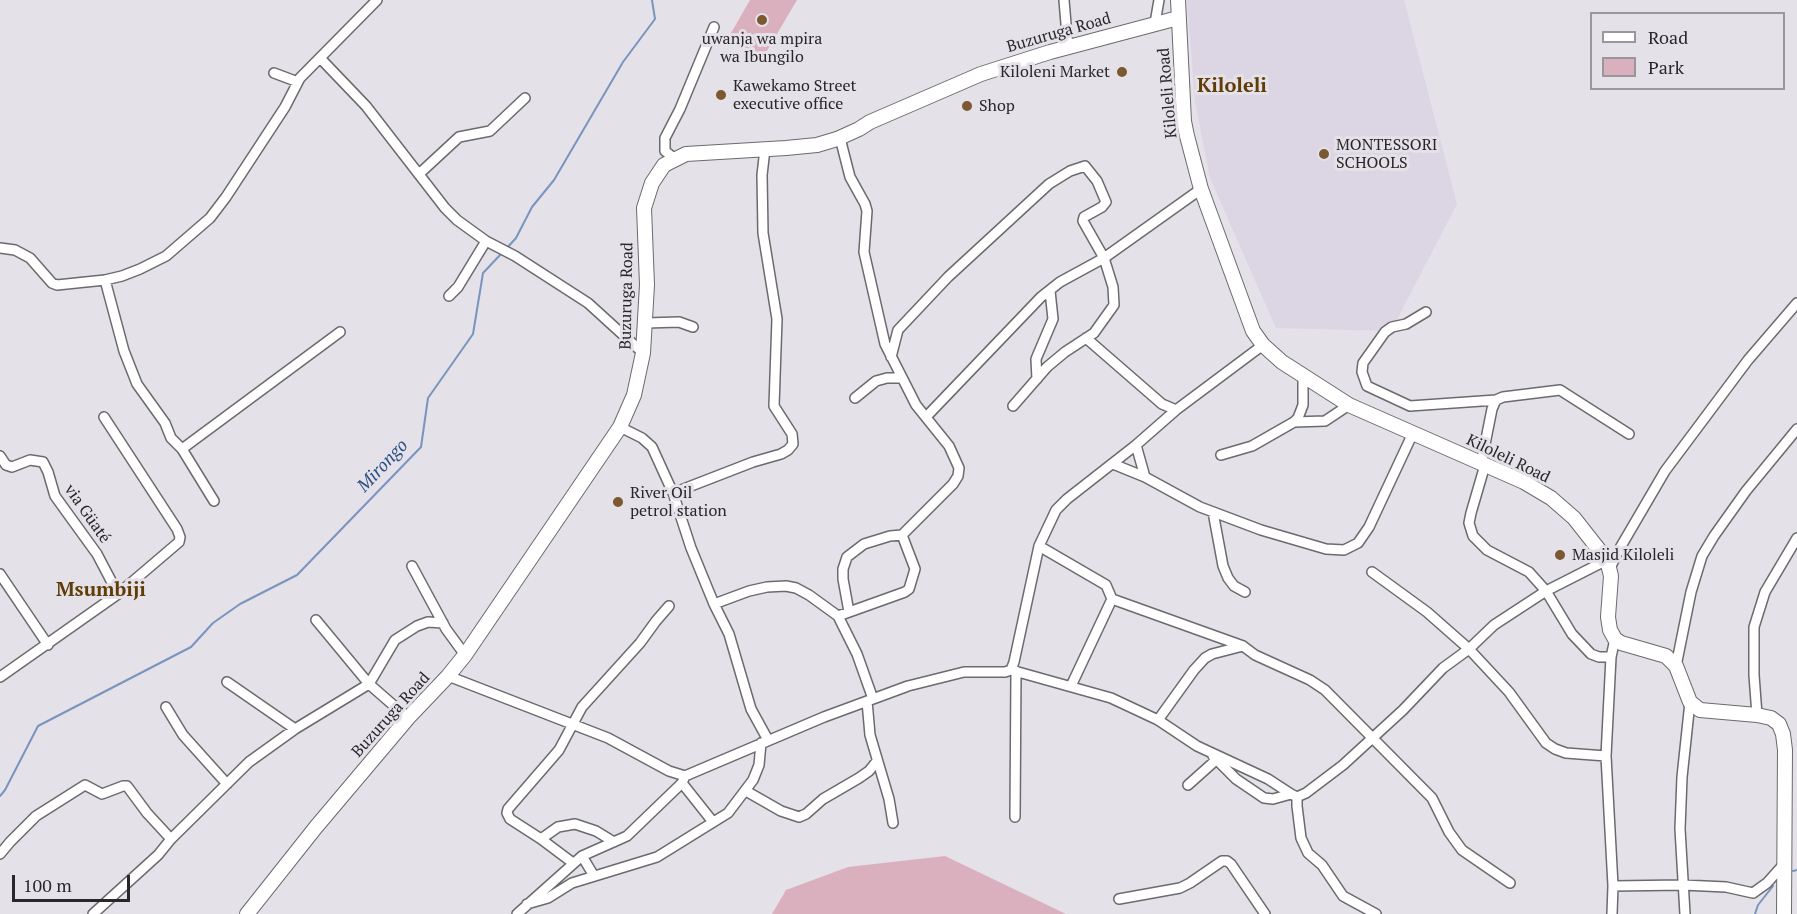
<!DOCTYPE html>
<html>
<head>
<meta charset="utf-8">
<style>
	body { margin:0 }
	#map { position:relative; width:1797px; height:914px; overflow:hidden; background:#e5e1e8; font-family:"PT Serif",serif }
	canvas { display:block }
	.legend { position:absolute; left:1590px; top:12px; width:195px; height:78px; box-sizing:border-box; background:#e5e1e8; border:2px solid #9a979c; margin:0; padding:8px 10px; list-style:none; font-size:18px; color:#29272a }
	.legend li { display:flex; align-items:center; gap:12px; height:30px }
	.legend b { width:30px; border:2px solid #9a979c }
	.scale { position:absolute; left:12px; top:875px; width:118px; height:27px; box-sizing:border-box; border:3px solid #29272a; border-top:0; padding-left:8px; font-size:18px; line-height:21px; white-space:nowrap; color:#29272a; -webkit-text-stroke:4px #e5e1e8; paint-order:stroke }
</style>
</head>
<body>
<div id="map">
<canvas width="1797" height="914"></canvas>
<ul class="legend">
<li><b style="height:8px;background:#fff"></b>Road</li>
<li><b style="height:16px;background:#dab0be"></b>Park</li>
</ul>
<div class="scale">100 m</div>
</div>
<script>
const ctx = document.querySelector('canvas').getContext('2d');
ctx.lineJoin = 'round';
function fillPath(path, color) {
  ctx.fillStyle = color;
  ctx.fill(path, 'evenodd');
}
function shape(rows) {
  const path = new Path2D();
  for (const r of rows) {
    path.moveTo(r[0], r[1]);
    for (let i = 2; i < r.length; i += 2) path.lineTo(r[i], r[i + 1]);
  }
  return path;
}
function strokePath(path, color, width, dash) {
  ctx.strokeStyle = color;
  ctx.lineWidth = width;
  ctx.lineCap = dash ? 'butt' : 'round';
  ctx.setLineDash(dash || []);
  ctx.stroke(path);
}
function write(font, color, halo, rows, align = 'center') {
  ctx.font = font + ' "PT Serif",serif';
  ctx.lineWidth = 6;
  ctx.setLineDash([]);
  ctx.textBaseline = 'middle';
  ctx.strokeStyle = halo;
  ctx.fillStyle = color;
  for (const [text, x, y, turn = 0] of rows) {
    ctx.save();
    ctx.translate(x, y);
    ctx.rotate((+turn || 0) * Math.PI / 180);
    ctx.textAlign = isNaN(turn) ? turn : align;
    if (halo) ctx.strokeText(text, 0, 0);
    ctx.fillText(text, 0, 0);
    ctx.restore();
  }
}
fillPath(shape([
	[1187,0,1404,0,1457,204,1391,331,1276,328,1210,178,1195,102]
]), '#dcd5e3');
fillPath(shape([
	[750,0,797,0,761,61,727,40],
	[945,856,1066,914,772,914,786,890,848,867]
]), '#dab0be');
strokePath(shape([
	[506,249,516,238,532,207,554,180,623,62,655,19,652,0],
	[0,796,5,790,38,726,191,647,213,623,240,604,297,575,421,447,428,398,473,334,483,273,502,253],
	[1793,871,1797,870],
	[1755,914,1758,905,1773,886]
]), '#7894bf', 2);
const minor = shape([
	[1064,0,1068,48],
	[1155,23,1159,0],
	[321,59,366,106,445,208,457,220,486,241,515,256,588,303,643,353],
	[274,73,298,82],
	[675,159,665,151,665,138,680,109,714,27],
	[419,174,459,137,490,131,525,98],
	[0,248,15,250,30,258,52,283,57,285,105,280,122,276,140,269,166,256,210,218,226,197,285,107,300,78,377,0],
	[105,280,124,351,137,384,165,423,171,438,182,449,214,501],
	[449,296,458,287,486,241],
	[1426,312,1406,324,1392,327,1385,332,1363,363,1362,372,1367,386,1410,406,1496,400],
	[646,323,679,322,693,327],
	[1086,338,1162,404,1176,410],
	[891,357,898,330,948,277,1049,184,1070,171,1085,166,1097,181,1106,202,1102,207,1084,217,1083,221,1104,258,1113,287,1114,305,1094,333,1065,352,1047,367,1013,406],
	[1037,379,1036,359,1053,319,1050,291],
	[855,398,876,381,887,378,901,378],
	[926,417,1041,297,1060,282,1104,258,1201,189],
	[1294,422,1298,418,1303,405,1303,376],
	[620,427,642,438,652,447,673,493,691,548,714,604,729,634,751,709,768,740],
	[1136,445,1145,477],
	[182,449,340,332],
	[1221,455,1252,446,1294,422,1325,421,1349,405],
	[0,456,6,465,12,467,30,460,43,462,48,472,55,496,97,554,118,594],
	[1113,464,1145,477,1200,507,1261,530,1326,549,1344,550,1358,543,1369,527,1413,433],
	[1481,464,1492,409,1496,400,1503,397,1560,390,1629,434],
	[1485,465,1471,513,1469,523,1473,536,1487,550,1529,572,1546,591,1572,634,1591,654,1599,657,1611,657],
	[673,493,753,462,781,454,788,450,793,444,792,434,774,406,777,319,763,233,762,175,765,149],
	[1213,512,1223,566,1228,578,1234,586,1245,592],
	[1039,546,1106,585,1112,599,1071,686],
	[412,566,446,629,465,655],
	[1610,568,1620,548,1665,471,1748,360,1797,303],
	[1372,572,1427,612,1469,649,1509,692,1546,743,1555,749,1566,753,1606,756],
	[0,574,48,645],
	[1112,599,1243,646,1255,655,1310,680,1325,690,1432,798,1449,832,1462,850,1510,883],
	[714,604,749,591,767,587,786,586,796,588,809,595,838,616,857,654,873,699],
	[849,612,843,579,843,569,847,557,864,544,890,536,902,535],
	[838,616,905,592,909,589,915,569,902,535,953,484,958,476,959,468,949,446,916,405,885,344,864,252,867,211,865,204,850,177,840,138],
	[316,620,369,684,408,718],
	[1676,666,1691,592,1702,556,1714,536,1746,491,1797,429],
	[1011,670,1111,698,1158,720,1197,746,1268,779,1291,794,1297,797,1306,793,1343,765,1403,710,1443,668,1469,649,1494,625,1546,591,1607,560],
	[448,676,608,738,669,771,685,776,824,717,908,686,964,672,1005,672,1011,670,1014,662,1039,546,1056,510,1067,499,1136,445,1176,410,1263,345],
	[0,677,118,594,179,542,180,537,177,529,104,417],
	[227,682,295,729],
	[867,701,870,735,889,799,893,823],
	[166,707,183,735,227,784],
	[1757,715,1754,675,1754,627,1765,592,1797,538],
	[1158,720,1194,670,1205,658,1212,654,1243,646],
	[1213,756,1236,779,1264,798,1273,799,1291,794],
	[682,783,713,822],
	[1188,785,1216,760],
	[746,791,781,811,799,817,806,814,823,799,859,778,869,771,877,761],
	[1297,797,1297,806,1301,838,1308,853,1322,865,1343,896,1376,914],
	[1015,817,1016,671],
	[541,839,558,827,575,824,596,831,614,842],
	[0,854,10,842,36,816,85,785,102,794,123,786,127,786,147,813,171,839],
	[582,856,594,876],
	[573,863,541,839,510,819,507,813,508,809,559,750,582,707,640,643,656,621,669,606],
	[1613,886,1683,885,1726,887,1753,893,1767,883,1784,864],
	[1119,899,1180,888,1190,883,1222,861,1227,861,1231,864,1265,914],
	[527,904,548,898,572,883,657,857,728,813,753,780,759,765,761,743],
	[93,914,158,855,171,839,249,762,295,729,369,684,395,640,417,626,428,622,443,623],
	[517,914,582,856,627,836,682,783,685,776],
	[1612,914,1613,886,1606,756,1611,657,1615,639],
	[1685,914,1680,829,1682,777,1690,702]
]);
const secondary = shape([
	[1178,0,1184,121,1187,136,1201,189,1253,331,1263,345,1282,362,1349,405,1524,482,1551,498,1574,518,1607,560,1611,576,1608,617,1610,630,1615,639,1621,643,1666,656,1676,666,1690,702,1700,710,1757,715,1771,718,1779,724,1783,734,1785,750,1784,914],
	[247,914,316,827,408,718,448,676,465,655,620,427,634,395,643,353,647,285,644,208,652,183,664,165,686,154,786,148,817,145,837,139,859,129,870,122,981,74,1050,52,1178,18]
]);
strokePath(minor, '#6c696f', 12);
strokePath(secondary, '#6c696f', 16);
strokePath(minor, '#fff', 9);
strokePath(secondary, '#fff', 14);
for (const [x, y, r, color] of [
	[762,20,6,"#7a5830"],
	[1122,72,6,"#7a5830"],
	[721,95,6,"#7a5830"],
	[967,106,6,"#7a5830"],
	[1324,154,6,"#7a5830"],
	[618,502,6,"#7a5830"],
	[1560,555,6,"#7a5830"]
]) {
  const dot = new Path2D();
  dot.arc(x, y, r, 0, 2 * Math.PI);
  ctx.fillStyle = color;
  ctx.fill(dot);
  strokePath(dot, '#e5e1e8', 2);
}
write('16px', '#29272a', '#e5e1e8', [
	["Buzuruga Road",1059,33,-16],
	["Kiloleli Road",1168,93,-95],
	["Buzuruga Road",627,296,-89],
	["Kiloleli Road",1508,459,26],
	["via Güaté",87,514,55],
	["Buzuruga Road",391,715,-48]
]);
write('16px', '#29272a', '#e5e1e8', [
	["uwanja wa mpira",762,39,"center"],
	["wa Ibungilo",762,57,"center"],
	["Kiloleni Market",1110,72,"right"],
	["Kawekamo Street",733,86],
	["executive office",733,104],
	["Shop",979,106],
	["MONTESSORI",1336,145],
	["SCHOOLS",1336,163],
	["River Oil",630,493],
	["petrol station",630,511],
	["Masjid Kiloleli",1572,555]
], 'left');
write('italic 18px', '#2b4f87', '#e5e1e8', [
	["Mirongo",383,466,-47]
]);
write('bold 20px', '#603c07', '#e5e1e8', [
	["Kiloleli",1232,86],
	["Msumbiji",101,590]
]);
</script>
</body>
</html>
